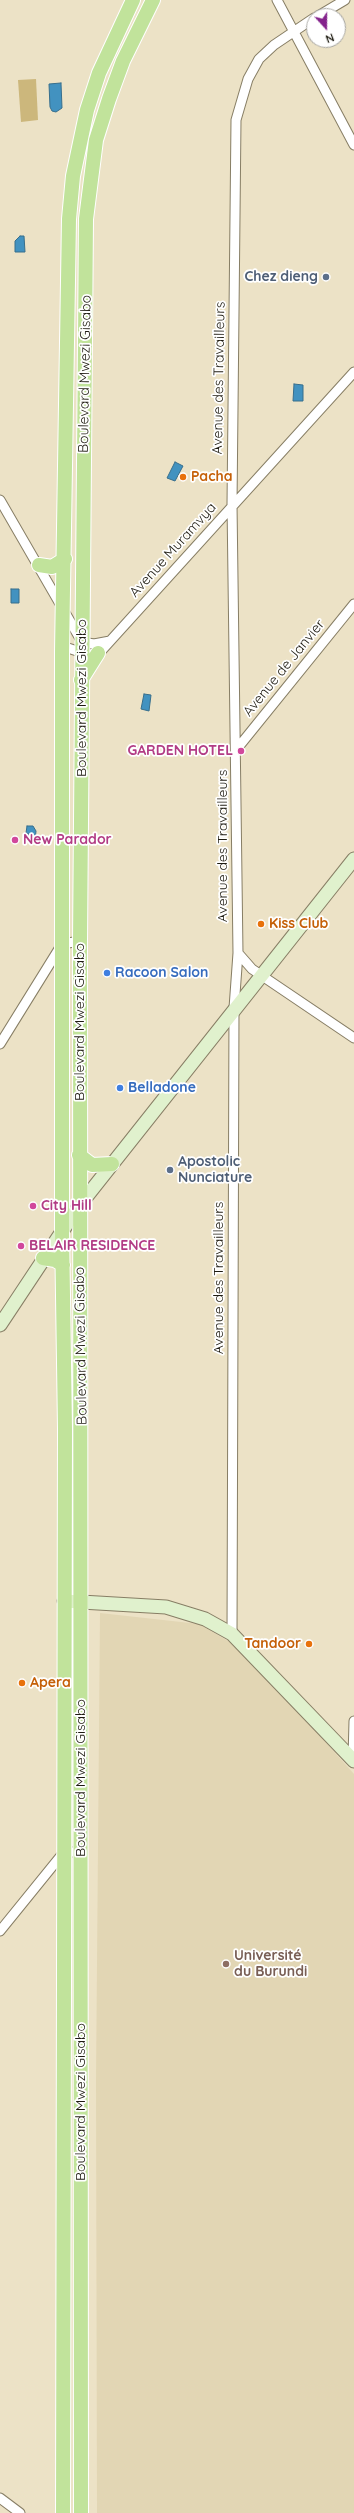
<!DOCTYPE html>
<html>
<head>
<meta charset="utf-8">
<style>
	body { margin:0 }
	#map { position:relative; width:354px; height:2513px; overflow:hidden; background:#ece2c6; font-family:Quicksand,sans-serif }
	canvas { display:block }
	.north { position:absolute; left:306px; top:8px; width:40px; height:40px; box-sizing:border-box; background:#fff; border:1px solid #a5a4a0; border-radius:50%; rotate:159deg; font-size:11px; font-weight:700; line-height:16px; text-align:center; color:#1e1b11 }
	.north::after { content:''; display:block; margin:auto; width:14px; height:18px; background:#84228c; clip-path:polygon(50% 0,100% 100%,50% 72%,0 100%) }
</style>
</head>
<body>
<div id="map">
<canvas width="354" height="2513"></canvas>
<div class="north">N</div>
</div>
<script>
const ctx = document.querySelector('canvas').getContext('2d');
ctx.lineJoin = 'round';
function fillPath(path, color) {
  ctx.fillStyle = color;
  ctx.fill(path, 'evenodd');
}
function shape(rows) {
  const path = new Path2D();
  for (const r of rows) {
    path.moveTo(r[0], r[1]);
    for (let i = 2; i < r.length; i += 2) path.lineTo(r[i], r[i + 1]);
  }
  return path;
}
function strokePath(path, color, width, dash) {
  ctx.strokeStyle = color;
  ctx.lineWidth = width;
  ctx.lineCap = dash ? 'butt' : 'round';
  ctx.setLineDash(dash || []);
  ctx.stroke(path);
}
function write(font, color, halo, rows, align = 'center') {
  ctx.font = font + ' Quicksand,sans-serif';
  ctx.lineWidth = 3.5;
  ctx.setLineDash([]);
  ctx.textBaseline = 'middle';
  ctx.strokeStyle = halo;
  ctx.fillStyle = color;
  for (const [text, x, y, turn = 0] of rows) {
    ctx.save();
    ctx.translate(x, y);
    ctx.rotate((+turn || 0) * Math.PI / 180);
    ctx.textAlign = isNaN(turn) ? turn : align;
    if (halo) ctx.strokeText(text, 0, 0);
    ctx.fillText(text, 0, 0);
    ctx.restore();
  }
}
fillPath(shape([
	[100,1613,199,1624,233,1644,260,1669,354,1774,354,2513,97,2513,96,2080]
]), '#e2d6b4');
fillPath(shape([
	[36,79,38,120,21,122,18,80]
]), '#ccb77c');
const water = shape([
	[61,83,62,108,56,112,52,111,50,107,49,84,61,83],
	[20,236,24,236,25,252,15,252,15,241,20,236],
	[294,384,303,385,303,401,293,401,294,384],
	[175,462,183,466,175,481,167,478,175,462],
	[11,589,19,589,19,603,11,603,11,589],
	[144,694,151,695,149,711,141,709,144,694],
	[27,826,33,826,36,831,35,841,29,840,29,834,26,833,27,826]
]);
fillPath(water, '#4292c0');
strokePath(water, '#376e8c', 1);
const street = shape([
	[277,0,354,145],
	[318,16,345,0],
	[0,500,82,642,94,644,110,641],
	[62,646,89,655,102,650,354,372],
	[236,750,354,604],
	[238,953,252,969,354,1038],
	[0,1044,62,944,80,941],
	[232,1634,234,1008,238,953,232,504,236,120,248,79,259,59,274,45,314,18],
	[353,1759,354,1721],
	[0,1931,64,1852,81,1852],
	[0,2498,20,2513]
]);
const secondary = shape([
	[0,1325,79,1206,354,859],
	[64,1601,166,1607,205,1619,232,1634,354,1761]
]);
const primary = shape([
	[39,565,52,567,65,559],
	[81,680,98,653],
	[79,1155,92,1165,112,1164],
	[43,1258,55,1260,63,1265],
	[63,2513,65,1429,62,1229,62,651,69,219,73,176,87,110,99,73,133,0],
	[81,2513,80,941,86,219,96,140,109,99,123,61,153,0]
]);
strokePath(street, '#877e65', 11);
strokePath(secondary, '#877e65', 15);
strokePath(primary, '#fff', 16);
strokePath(street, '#fff', 9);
strokePath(secondary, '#e0f1cd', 13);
strokePath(primary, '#c1e39b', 14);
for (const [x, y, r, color] of [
	[326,277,4,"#5c6f8a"],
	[183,477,4,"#e8710a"],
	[241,751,4,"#d1479c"],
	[15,840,4,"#d1479c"],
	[261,924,4,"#e8710a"],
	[107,973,4,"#3f7fe0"],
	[120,1088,4,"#3f7fe0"],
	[170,1170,4,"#5c6f8a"],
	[33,1206,4,"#d1479c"],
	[21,1246,4,"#d1479c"],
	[309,1644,4,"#e8710a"],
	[22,1683,4,"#e8710a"],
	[226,1964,4,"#8d6e63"]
]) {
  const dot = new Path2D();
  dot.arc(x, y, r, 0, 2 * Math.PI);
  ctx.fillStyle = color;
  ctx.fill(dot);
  strokePath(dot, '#fff', 1.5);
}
write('bold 14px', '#4e5e75', '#fff', [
	["Chez dieng",318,277],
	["Apostolic",178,1162,"left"],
	["Nunciature",178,1178,"left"]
], 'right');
write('14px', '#1e1b11', '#fff', [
	["Boulevard Mwezi Gisabo",85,374,-89],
	["Avenue des Travailleurs",219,378,-89],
	["Avenue Muramvya",173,550,-48],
	["Avenue de Janvier",284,668,-51],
	["Boulevard Mwezi Gisabo",82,698,-90],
	["Avenue des Travailleurs",223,846,-90],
	["Boulevard Mwezi Gisabo",80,1022,-90],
	["Avenue des Travailleurs",219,1278,-90],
	["Boulevard Mwezi Gisabo",81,1346,-91],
	["Boulevard Mwezi Gisabo",81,1778,-90],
	["Boulevard Mwezi Gisabo",81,2102,-90]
]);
write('bold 14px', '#c56008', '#fff', [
	["Pacha",191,477],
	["Kiss Club",269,924],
	["Tandoor",301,1644,"right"],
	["Apera",30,1683]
], 'left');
write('bold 14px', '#b23c85', '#fff', [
	["GARDEN HOTEL",233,751,"right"],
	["New Parador",23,840],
	["City Hill",41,1206],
	["BELAIR RESIDENCE",29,1246]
], 'left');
write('bold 14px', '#366cbe', '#fff', [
	["Racoon Salon",115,973],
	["Belladone",128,1088]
], 'left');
write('bold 14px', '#785e54', '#fff', [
	["Université",234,1956],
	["du Burundi",234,1972]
], 'left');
</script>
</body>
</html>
